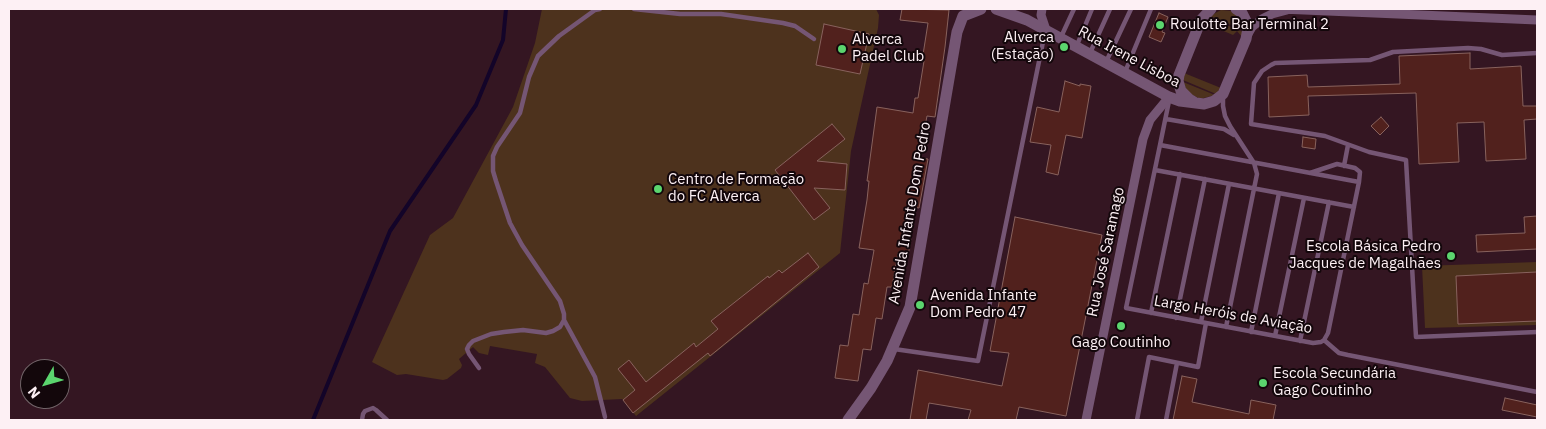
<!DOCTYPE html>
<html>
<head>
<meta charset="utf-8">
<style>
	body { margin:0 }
	#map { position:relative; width:1546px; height:429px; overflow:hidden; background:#341622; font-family:"IBM Plex Sans",sans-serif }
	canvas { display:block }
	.frame { position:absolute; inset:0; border:10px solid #fdf0f4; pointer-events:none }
	.north { position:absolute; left:20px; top:359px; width:50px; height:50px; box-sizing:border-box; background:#13070b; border:1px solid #716468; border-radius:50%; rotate:232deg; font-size:14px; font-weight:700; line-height:20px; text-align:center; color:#fdf0f4 }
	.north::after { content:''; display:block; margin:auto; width:18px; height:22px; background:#5bd56e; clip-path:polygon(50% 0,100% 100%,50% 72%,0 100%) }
</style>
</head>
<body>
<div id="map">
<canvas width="1546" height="429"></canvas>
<div class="frame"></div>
<div class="north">N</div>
</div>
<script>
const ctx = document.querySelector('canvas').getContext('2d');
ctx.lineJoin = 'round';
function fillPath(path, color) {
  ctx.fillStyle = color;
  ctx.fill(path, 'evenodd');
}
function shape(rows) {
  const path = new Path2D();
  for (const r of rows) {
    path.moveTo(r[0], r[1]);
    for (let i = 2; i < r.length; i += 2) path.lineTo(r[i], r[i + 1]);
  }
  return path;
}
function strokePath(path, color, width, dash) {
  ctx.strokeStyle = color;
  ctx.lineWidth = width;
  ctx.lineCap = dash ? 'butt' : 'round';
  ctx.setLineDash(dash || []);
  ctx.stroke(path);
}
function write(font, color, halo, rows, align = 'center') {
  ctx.font = font + ' "IBM Plex Sans",sans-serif';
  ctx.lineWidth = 4;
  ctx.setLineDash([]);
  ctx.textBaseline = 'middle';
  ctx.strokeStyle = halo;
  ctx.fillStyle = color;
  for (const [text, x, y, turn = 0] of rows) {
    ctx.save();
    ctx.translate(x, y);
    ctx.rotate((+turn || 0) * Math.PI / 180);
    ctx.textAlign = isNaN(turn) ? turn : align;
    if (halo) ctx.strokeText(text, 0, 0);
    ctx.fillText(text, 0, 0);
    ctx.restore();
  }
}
fillPath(shape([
	[542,9,876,9,879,15,878,28,851,151,840,253,636,416,622,399,582,401,570,398,545,367,535,363,537,354,490,346,488,355,479,353,473,347,459,359,462,365,461,368,447,379,443,380,406,374,397,375,372,362,430,235,453,218,513,107,535,43],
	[1221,10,1231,11,1239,17,1243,30,1210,16],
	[1208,17,1243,32,1242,37,1237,31,1233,35,1207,24,1205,22],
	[1184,73,1221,88,1216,94,1183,80],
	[1183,82,1215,95,1200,99,1187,92],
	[1537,262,1537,325,1425,328,1422,266]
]), '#4d321d');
strokePath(shape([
	[313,420,390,231,476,105,503,40,506,9]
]), '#130429', 4);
const building = shape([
	[902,9,949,10,945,47,935,117,927,116,919,158,928,159,919,208,912,207,907,238,911,239,908,255,898,253,892,287,887,287,882,319,876,318,871,350,863,349,858,381,835,378,840,345,848,346,853,314,859,315,864,283,868,284,874,250,859,248,867,200,869,181,867,181,877,107,913,113,915,98,918,98,924,61,922,61,928,23,900,20,902,9],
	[1159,13,1168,17,1162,32,1165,33,1161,42,1149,37,1159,13],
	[824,24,869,34,860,74,816,65,824,24],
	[1470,53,1470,69,1521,66,1523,106,1537,106,1537,119,1524,120,1526,159,1486,161,1484,122,1457,123,1459,162,1419,164,1416,93,1308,96,1309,115,1269,117,1268,77,1307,75,1308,87,1400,84,1399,56,1470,53],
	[1065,81,1080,86,1080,84,1091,86,1082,138,1066,135,1058,175,1046,172,1051,145,1030,142,1037,107,1059,112,1065,81],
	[1381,117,1389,126,1380,135,1371,126,1381,117],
	[832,124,845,139,817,161,847,164,845,190,814,188,830,208,814,220,775,170,832,124],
	[1303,137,1316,139,1315,149,1302,147,1303,137],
	[1537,216,1537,249,1477,252,1476,235,1525,233,1524,217,1537,216],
	[1015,217,1102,235,1066,416,1019,407,1016,420,968,420,971,410,929,403,926,420,910,420,918,370,1002,386,1009,353,990,351,1015,217],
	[808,253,819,267,710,356,708,353,633,413,623,400,635,390,618,369,629,360,646,382,694,343,696,347,718,329,711,321,768,276,769,278,779,270,782,273,808,253],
	[1537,272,1537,321,1458,324,1456,276,1537,272],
	[1182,376,1197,379,1192,402,1249,414,1251,400,1276,405,1273,420,1173,420,1182,376],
	[1505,398,1537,405,1537,417,1502,410,1505,398]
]);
fillPath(building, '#51211d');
strokePath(building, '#88625d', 1);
strokePath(shape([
	[634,9,680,14,721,14,783,23,795,26,814,39],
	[1061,37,1074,9],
	[1077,45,1092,9],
	[1090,53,1110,9],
	[1537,53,1502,55,1481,49,1468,48,1393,52,1370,60,1275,63,1271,65,1262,71,1254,83,1251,124,1325,136,1369,152,1406,160,1416,337,1537,332],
	[1106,62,1131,9],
	[1125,72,1151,9],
	[1223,95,1223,106,1225,116,1230,126,1254,163,1257,174,1226,327],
	[1166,119,1224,129,1234,135],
	[1160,145,1359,182,1328,333,1324,340,1321,342,1313,343,1126,308,1160,145],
	[1160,145,1169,101],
	[1344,166,1348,145],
	[1155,170,1354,207],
	[1310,173,1337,164,1355,168,1360,172,1359,182],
	[1151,313,1180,174],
	[1176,318,1205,179],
	[564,320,595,377,605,417],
	[1201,322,1229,184],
	[1251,332,1279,193],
	[1275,336,1304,198],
	[1324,340,1339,353,1348,355,1537,392],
	[1300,341,1329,202],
	[894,349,978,361,1045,32],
	[479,368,469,354,467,349,469,345,473,341,491,334,504,332,523,330,546,333,553,331,560,327,564,320,564,314,560,301,522,245,510,223,496,181,493,171,493,156,497,147,520,113,529,77,538,56,559,36,595,10,600,9],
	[362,420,363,414,365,411,373,408,376,410,387,420],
	[1137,420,1149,357,1198,367,1206,323],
	[1166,420,1177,363]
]), '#755674', 4.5);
strokePath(shape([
	[1042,9,1041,15,1046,30],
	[1281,9,1537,20],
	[1248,34,1252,27,1262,19,1272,14,1287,10],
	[1086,420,1143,139,1150,120,1169,97]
]), '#755674', 9);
strokePath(shape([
	[996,9,1027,20,1169,97,1180,101,1204,104,1214,101,1223,94,1246,39,1248,28,1247,23,1242,13,1236,9],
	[1194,102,1189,99,1181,91,1178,81,1179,75,1201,20,1211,9],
	[848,420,871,388,887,361,910,307,957,32,963,16,981,9]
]), '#755674', 11);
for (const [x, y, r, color] of [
	[1160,25,5,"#5bd56e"],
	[1064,47,5,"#5bd56e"],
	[842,49,5,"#5bd56e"],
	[658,189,5,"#5bd56e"],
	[1451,256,5,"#5bd56e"],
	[920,305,5,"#5bd56e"],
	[1121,326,5,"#5bd56e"],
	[1263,383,5,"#5bd56e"]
]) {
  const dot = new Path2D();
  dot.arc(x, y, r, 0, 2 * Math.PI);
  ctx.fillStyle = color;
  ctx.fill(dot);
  strokePath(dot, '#13070b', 2);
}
write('15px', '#fdf0f4', '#13070b', [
	["Roulotte Bar Terminal 2",1170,25],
	["Alverca",1054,38,"right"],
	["(Estação)",1054,55,"right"],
	["Alverca",852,40],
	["Padel Club",852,57],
	["Centro de Formação",668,180],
	["do FC Alverca",668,197],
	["Escola Básica Pedro",1441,247,"right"],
	["Jacques de Magalhães",1441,264,"right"],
	["Avenida Infante",930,296],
	["Dom Pedro 47",930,313],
	["Gago Coutinho",1121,343,"center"],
	["Escola Secundária",1273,374],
	["Gago Coutinho",1273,391]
], 'left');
write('15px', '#fdf0f4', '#13070b', [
	["Rua Irene Lisboa",1129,57,28],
	["Avenida Infante Dom Pedro",910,213,-80],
	["Rua José Saramago",1106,252,-78],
	["Largo Heróis de Aviação",1233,315,10]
]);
</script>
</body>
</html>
